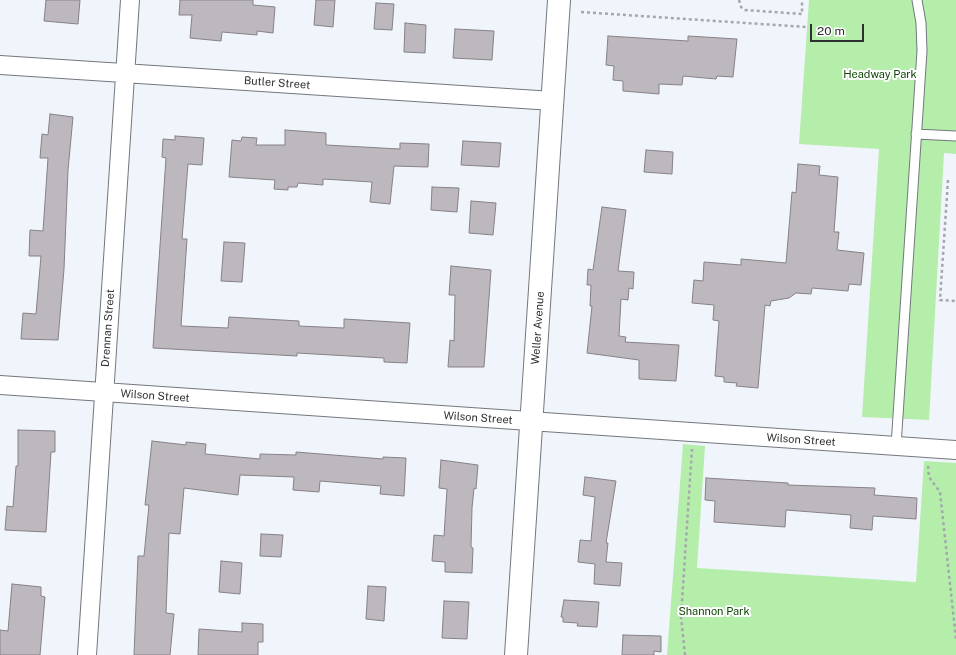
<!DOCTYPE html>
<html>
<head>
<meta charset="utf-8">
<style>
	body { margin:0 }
	#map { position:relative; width:956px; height:655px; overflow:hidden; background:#f0f5fb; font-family:"Public Sans",sans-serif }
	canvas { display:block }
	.scale { position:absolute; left:810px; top:24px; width:54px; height:18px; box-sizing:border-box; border:2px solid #2e2f32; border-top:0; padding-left:5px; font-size:12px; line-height:14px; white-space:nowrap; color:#2e2f32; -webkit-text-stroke:3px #fff; paint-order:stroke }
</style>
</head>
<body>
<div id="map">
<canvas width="956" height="655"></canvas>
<div class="scale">20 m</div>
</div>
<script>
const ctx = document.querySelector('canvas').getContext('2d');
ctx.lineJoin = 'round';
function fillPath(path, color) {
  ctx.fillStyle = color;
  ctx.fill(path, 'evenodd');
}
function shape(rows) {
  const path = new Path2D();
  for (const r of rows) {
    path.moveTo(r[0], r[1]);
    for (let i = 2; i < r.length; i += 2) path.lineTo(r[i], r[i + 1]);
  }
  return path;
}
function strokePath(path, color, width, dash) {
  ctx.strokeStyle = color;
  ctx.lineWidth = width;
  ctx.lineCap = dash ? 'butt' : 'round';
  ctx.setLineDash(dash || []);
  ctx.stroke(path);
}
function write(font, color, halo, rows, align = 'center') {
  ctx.font = font + ' "Public Sans",sans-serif';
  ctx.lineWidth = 4;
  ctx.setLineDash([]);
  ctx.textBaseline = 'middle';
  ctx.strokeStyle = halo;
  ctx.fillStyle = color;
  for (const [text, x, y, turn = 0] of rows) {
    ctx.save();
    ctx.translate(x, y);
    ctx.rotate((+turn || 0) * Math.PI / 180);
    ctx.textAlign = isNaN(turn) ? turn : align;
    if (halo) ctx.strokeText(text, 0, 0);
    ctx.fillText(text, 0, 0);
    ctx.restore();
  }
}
fillPath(shape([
	[809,0,956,0,956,154,944,153,929,420,862,417,879,149,799,144],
	[683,444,705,446,697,568,916,582,924,461,956,463,956,655,667,655]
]), '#b5eeab');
const building = shape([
	[46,0,80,0,78,24,44,21,46,0],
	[180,0,253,0,253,5,275,7,273,33,257,31,257,35,222,32,221,41,190,38,192,15,179,15,180,0],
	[316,0,335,0,333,27,314,25,316,0],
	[376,3,394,4,392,30,374,29,376,3],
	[405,23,426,25,425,53,404,52,405,23],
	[455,29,494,31,492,60,453,58,455,29],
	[608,36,688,41,688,36,737,39,733,77,717,76,716,79,683,76,682,85,659,84,659,94,623,91,623,81,613,80,614,66,606,65,608,36],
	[50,114,73,117,68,170,64,269,58,340,21,339,23,313,36,314,41,256,29,256,30,230,43,231,48,158,40,158,42,134,48,135,50,114],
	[285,130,326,133,326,145,400,149,400,143,429,144,428,167,394,166,390,204,370,202,372,182,323,179,323,185,298,183,297,187,288,187,288,190,274,189,275,180,229,177,232,140,241,141,242,137,257,138,256,145,285,145,285,130],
	[175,136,204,138,202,165,188,164,182,239,187,239,181,326,228,328,229,317,299,321,299,326,344,328,344,319,410,323,407,363,384,362,384,358,297,353,297,356,153,348,166,158,162,157,163,139,175,140,175,136],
	[463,141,501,143,499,167,461,165,463,141],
	[646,150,673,152,672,174,644,172,646,150],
	[798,164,820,166,819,175,838,177,834,232,839,232,837,250,864,253,861,285,849,284,848,291,812,288,811,294,796,293,789,298,771,301,770,306,765,305,758,388,736,386,737,383,724,382,724,377,715,376,719,321,713,320,714,305,692,303,694,280,703,281,704,262,741,265,741,259,786,263,792,192,796,193,798,164],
	[432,187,459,188,457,212,431,210,432,187],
	[471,201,496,203,493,235,469,233,471,201],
	[602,207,626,210,618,271,634,272,633,289,629,288,628,300,621,299,619,336,626,337,625,342,679,345,676,381,639,379,639,360,587,353,592,306,590,306,591,285,587,285,588,269,593,270,602,207],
	[224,242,245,243,242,282,221,281,224,242],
	[451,266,491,270,484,367,448,367,450,340,454,341,455,295,449,295,451,266],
	[18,430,55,431,55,452,51,452,46,532,5,530,7,506,13,507,16,466,18,466,18,430],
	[152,441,186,445,186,442,206,444,205,454,260,459,260,454,296,455,296,452,383,459,383,457,406,458,404,496,380,494,381,486,320,481,319,492,293,490,294,477,240,475,238,495,184,488,180,534,169,533,166,613,174,614,170,655,134,655,138,556,144,556,149,505,145,505,152,441],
	[441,460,478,465,476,489,474,488,472,508,471,547,473,548,472,573,445,572,445,562,432,561,434,535,444,536,447,489,439,488,441,460],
	[585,477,616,481,606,543,608,543,606,562,622,563,620,586,594,584,595,564,578,562,580,540,591,541,595,497,583,495,585,477],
	[706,478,788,483,788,485,875,488,874,495,917,498,916,519,873,516,872,530,850,528,851,515,786,510,785,527,714,522,715,501,705,500,706,478],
	[261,534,283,535,281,557,260,556,261,534],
	[221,561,242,563,240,594,219,592,221,561],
	[12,584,41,587,41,596,45,597,40,655,0,655,0,630,8,631,12,584],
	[368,586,386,587,384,621,366,619,368,586],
	[564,600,599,602,597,627,577,626,578,623,563,622,563,617,561,617,564,600],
	[444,601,469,602,467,639,442,638,444,601],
	[242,623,263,624,263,642,258,642,258,655,198,655,199,629,242,632,242,623],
	[623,635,661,636,661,652,654,651,654,655,622,655,623,635]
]);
fillPath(building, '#bdb8be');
strokePath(building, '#868186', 1);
const lane = shape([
	[916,134,956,136],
	[896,446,922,51,921,23,917,0]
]);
const street = shape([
	[0,65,553,101],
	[0,385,956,450],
	[87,655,130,0]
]);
const secondary = shape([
	[516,655,559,0]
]);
strokePath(lane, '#73777d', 11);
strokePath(street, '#73777d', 20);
strokePath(secondary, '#73777d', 24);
strokePath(shape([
	[739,0,741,7,745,10,802,14,802,0],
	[581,12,806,27],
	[948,180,940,300,956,301],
	[928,466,929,477,940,492,956,639],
	[685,655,681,617,692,449]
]), '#a4a7ac', 2.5, [3, 3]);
strokePath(lane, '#fff', 9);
strokePath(street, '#fff', 18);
strokePath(secondary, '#fff', 22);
write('11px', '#0e4603', '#fff', [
	["Headway Park",880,75],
	["Shannon Park",714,612]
]);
write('11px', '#2e2f32', '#fff', [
	["Butler Street",277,83,4],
	["Drennan Street",108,328,-86],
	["Weller Avenue",538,328,-86],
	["Wilson Street",155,396,4],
	["Wilson Street",478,418,4],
	["Wilson Street",801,440,4]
]);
</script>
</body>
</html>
